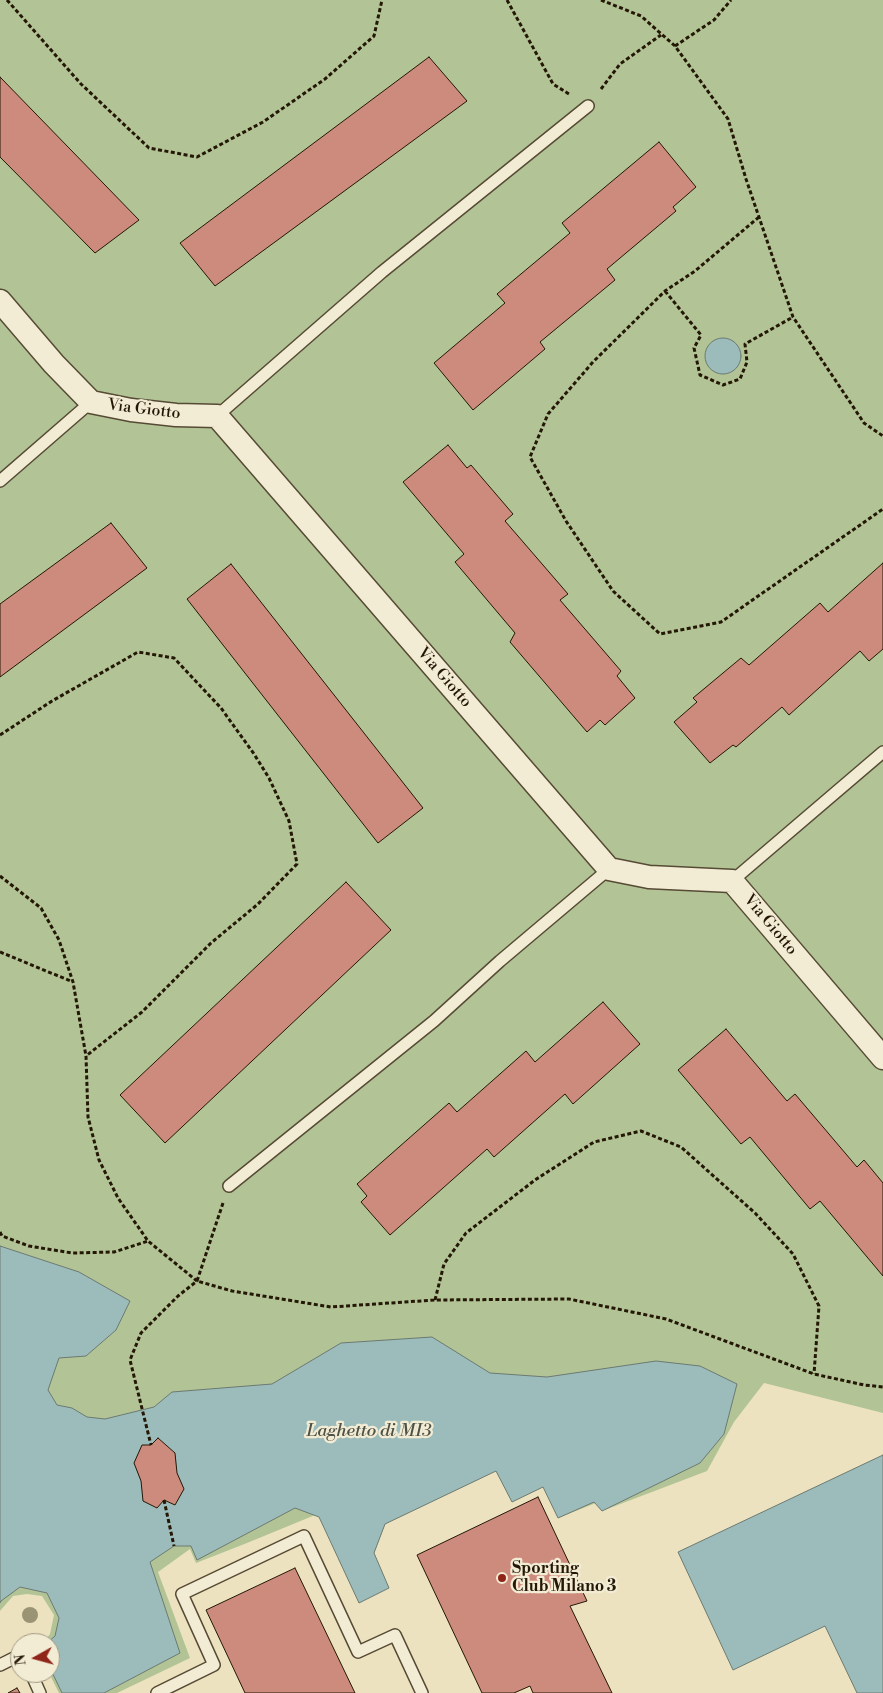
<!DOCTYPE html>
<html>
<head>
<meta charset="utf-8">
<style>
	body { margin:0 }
	#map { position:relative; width:883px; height:1693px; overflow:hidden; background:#ede2bf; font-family:"Libre Bodoni",serif }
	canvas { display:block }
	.north { position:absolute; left:10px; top:1633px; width:50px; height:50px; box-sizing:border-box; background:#f3ecd5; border:1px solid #a09782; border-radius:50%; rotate:263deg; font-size:14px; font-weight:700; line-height:20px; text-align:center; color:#241705 }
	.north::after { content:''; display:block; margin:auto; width:18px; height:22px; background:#8f2418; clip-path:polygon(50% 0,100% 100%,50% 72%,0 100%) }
</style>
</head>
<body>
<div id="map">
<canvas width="883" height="1693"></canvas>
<div class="north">N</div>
</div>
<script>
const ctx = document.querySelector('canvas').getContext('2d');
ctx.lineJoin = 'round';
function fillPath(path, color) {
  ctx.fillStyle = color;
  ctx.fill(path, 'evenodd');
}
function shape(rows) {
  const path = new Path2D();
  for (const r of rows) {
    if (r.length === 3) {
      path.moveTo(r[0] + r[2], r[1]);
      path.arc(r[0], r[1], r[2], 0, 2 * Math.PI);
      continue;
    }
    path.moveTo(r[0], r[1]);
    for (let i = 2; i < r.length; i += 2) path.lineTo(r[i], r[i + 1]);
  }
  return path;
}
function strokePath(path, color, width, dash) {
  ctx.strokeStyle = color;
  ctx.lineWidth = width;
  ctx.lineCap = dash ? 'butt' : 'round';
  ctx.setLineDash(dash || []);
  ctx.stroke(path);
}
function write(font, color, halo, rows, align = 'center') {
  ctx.font = font + ' "Libre Bodoni",serif';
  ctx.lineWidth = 4.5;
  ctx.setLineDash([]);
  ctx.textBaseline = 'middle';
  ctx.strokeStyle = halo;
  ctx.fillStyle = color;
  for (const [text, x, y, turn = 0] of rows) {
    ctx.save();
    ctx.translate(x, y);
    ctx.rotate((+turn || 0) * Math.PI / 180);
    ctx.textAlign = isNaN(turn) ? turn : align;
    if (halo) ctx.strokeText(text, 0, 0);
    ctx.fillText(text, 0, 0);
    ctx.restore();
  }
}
fillPath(shape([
	[0,0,883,0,883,1413,764,1383,734,1422,707,1471,602,1511,596,1503,558,1518,543,1487,512,1502,496,1471,385,1524,374,1553,389,1588,320,1513,247,1543,196,1563,190,1549,158,1572,190,1658,117,1693,59,1693,49,1673,50,1643,43,1643,50,1634,54,1615,42,1596,27,1594,13,1596,0,1611]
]), '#b2c496');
const water = shape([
	[723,356,18],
	[0,1246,79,1272,130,1301,116,1330,86,1356,59,1358,48,1390,57,1405,72,1408,87,1417,105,1419,154,1407,172,1392,272,1384,341,1343,432,1337,490,1373,547,1377,656,1361,700,1366,737,1384,724,1434,700,1463,602,1511,594,1502,558,1518,543,1487,512,1502,496,1471,385,1524,374,1553,389,1588,359,1603,319,1517,295,1508,197,1560,191,1546,174,1546,150,1562,180,1653,104,1693,62,1693,50,1668,50,1643,47,1643,55,1636,59,1618,47,1593,20,1587,1,1601,0,1603,0,1246],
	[883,1455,883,1693,857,1693,825,1626,733,1670,678,1552,883,1455]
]);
fillPath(water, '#9cbcbb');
strokePath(water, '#6c7a72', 1);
const building = shape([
	[429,57,467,101,215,286,180,243,429,57],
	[0,77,139,220,95,253,0,157,0,77],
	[659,142,696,187,673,207,676,211,607,269,615,280,540,342,545,349,473,410,434,363,505,303,497,294,570,233,562,223,659,142],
	[448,445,467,468,471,465,513,514,505,521,568,594,560,600,621,671,617,676,635,698,605,725,600,720,587,732,510,642,515,633,455,562,464,554,403,482,448,445],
	[111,523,147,568,0,677,0,604,111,523],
	[883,563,883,649,869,661,860,651,789,715,782,707,736,747,733,745,710,763,674,722,697,702,693,698,741,658,749,665,820,603,828,612,883,563],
	[231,564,423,808,378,843,187,599,231,564],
	[346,882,391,930,165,1143,120,1095,346,882],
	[603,1002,640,1044,573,1104,565,1094,494,1157,487,1149,390,1235,361,1202,367,1196,357,1184,449,1103,457,1112,526,1051,535,1062,603,1002],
	[726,1029,787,1101,795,1094,857,1167,864,1160,883,1183,883,1276,820,1201,810,1209,750,1137,741,1144,678,1070,726,1029],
	[158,1438,175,1453,177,1473,184,1489,175,1505,164,1500,157,1508,143,1501,141,1481,134,1463,142,1445,151,1445,158,1438],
	[538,1497,587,1601,570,1606,612,1693,533,1693,530,1686,514,1693,482,1693,417,1555,538,1497],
	[295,1568,355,1693,245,1693,206,1610,295,1568],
	[17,1688,20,1693,8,1693,17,1688]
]);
fillPath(building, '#cd8b7d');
strokePath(building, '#241705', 1);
const lane = shape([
	[217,416,382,272,588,106],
	[0,481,91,402],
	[732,881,883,752],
	[229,1186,434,1021,500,961,609,869],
	[0,1665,20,1655],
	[31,1673,40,1693],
	[157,1693,214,1665,182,1594,304,1536,358,1652,395,1635,422,1693]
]);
const street = shape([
	[0,301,54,364,91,402,131,410,176,415,217,416,609,869,649,877,732,881,883,1058]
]);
strokePath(lane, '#564a34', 14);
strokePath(street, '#564a34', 25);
strokePath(shape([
	[7,0,81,84,149,148,197,157,263,122,325,79,374,36,382,0],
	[507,0,553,84,569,94],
	[601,0,641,16,675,46,728,119,746,179,793,317,864,423,883,436],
	[675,46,714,20,731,0],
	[601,89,620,64,661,35],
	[759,217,695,271,665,291,593,362,548,414,530,457,566,521,613,591,660,634,721,622,883,509],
	[665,291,701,335,694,348,700,375,723,385,740,379,747,362,745,344,793,317],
	[0,735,52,701,138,652,174,658,221,708,254,754,269,778,289,821,297,864,258,904,211,943,142,1012,86,1056],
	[0,876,41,908,59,940,73,982,86,1056,88,1117,99,1160,118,1198,148,1241,197,1281,178,1296,141,1333,130,1360,151,1445],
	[0,952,73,982],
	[223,1203,197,1281,232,1291,331,1307,435,1300,569,1299,666,1319,814,1374,864,1385,883,1387],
	[0,1232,2,1236,29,1246,72,1253,114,1252,148,1241],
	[435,1300,444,1264,466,1233,535,1180,594,1142,641,1131,681,1147,755,1213,793,1254,819,1306,814,1374],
	[164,1500,174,1546]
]), '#241705', 3, [4, 2.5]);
strokePath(lane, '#f3ecd5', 11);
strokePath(street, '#f3ecd5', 22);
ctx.fillStyle = '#9a9475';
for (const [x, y] of [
	[30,1615]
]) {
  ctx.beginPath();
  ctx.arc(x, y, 8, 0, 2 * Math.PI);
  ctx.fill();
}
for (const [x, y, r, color] of [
	[502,1578,5,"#8f2418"]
]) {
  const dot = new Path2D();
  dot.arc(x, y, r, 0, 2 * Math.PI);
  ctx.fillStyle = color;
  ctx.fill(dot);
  strokePath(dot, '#f3ecd5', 2);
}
write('16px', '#241705', '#f3ecd5', [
	["Via Giotto",144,410,7],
	["Via Giotto",444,678,49],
	["Via Giotto",770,925,50]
]);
write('bold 16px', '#241705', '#f3ecd5', [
	["Sporting",512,1569],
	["Club Milano 3",512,1587]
], 'left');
write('italic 18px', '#4e5145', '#f3ecd5', [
	["Laghetto di MI3",369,1432]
]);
</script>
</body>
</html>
